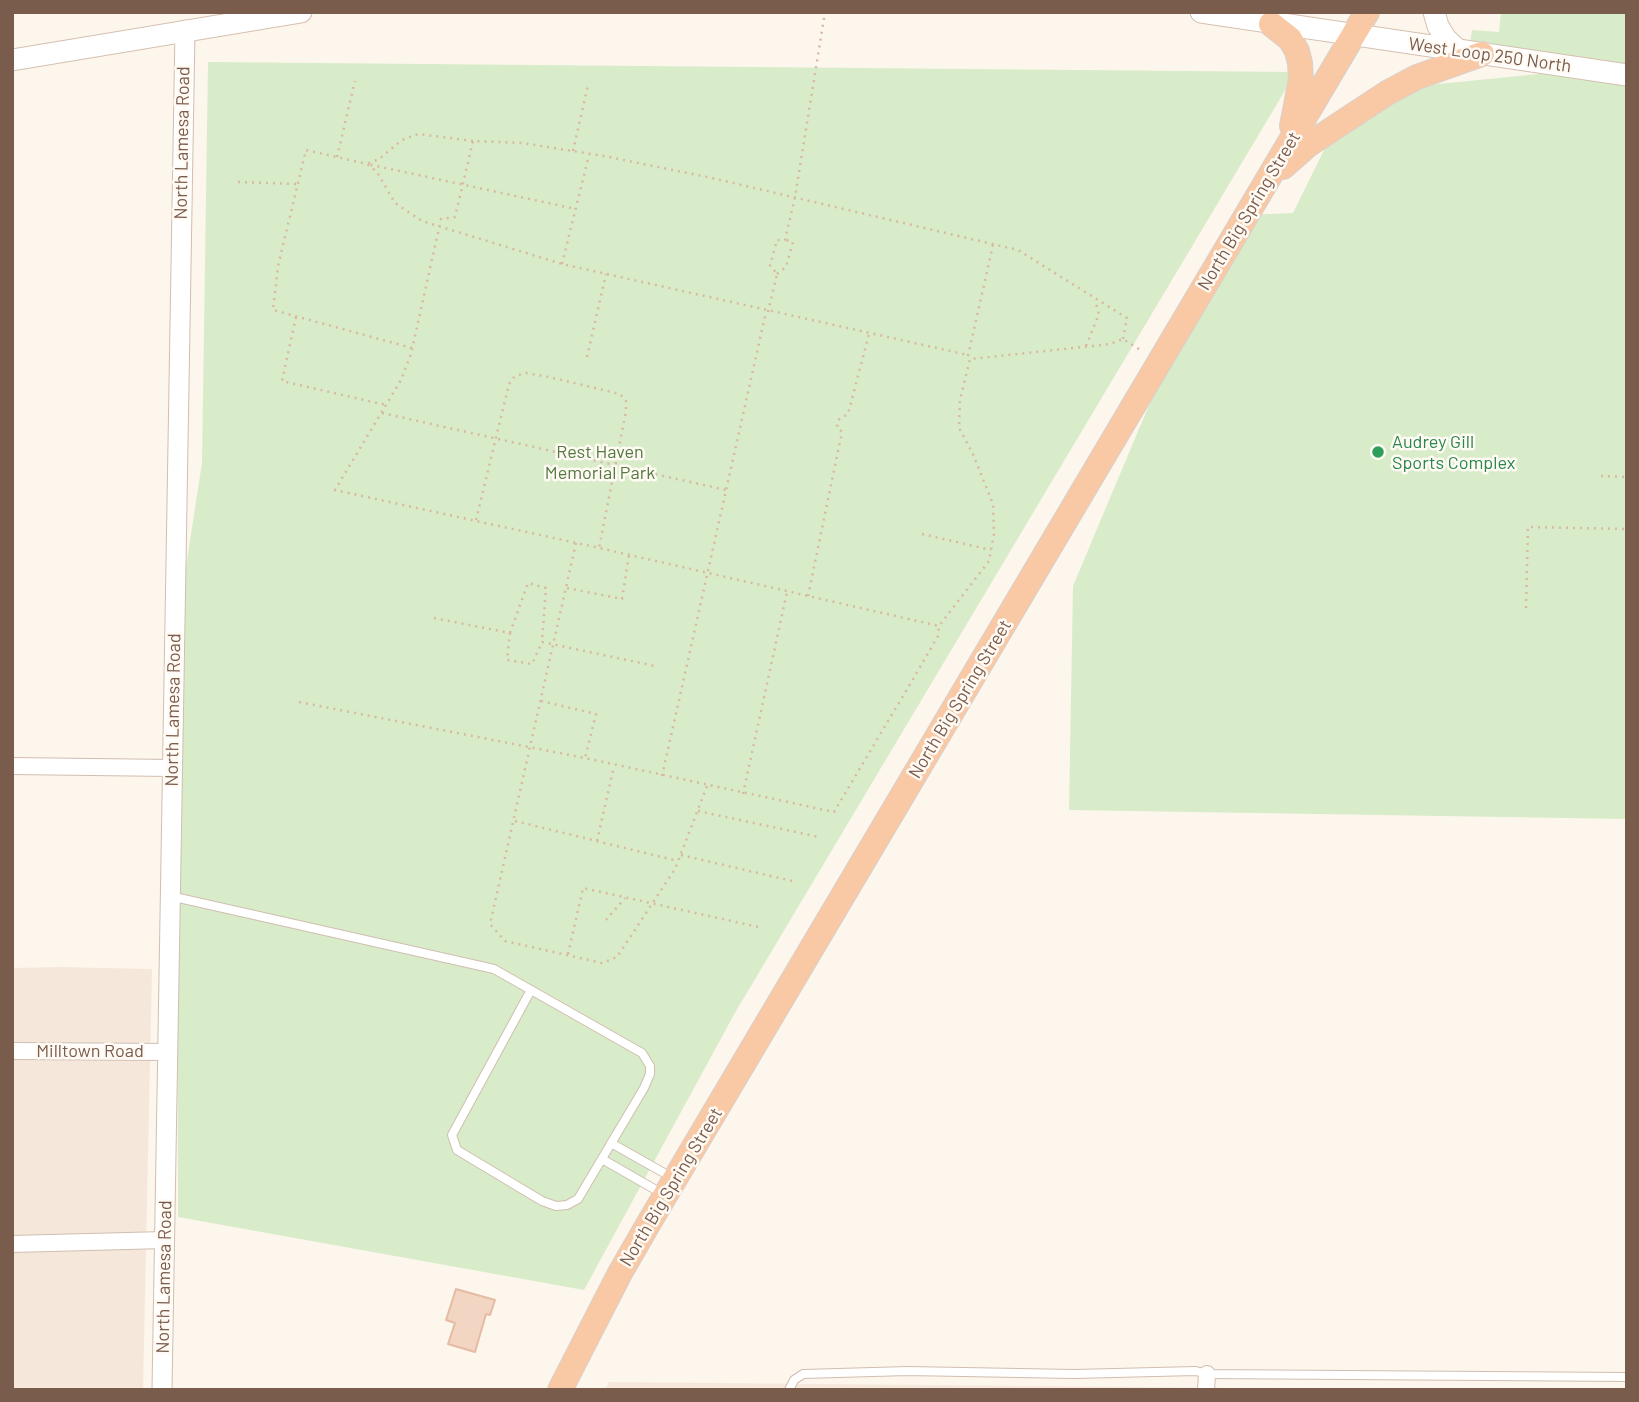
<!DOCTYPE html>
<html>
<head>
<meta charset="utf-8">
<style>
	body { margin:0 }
	#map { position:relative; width:1639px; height:1402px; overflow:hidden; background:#fdf6ec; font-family:Barlow,sans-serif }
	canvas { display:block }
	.frame { position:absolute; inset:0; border:14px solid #7a5c4d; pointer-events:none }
</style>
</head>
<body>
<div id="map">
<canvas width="1639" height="1402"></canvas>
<div class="frame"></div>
</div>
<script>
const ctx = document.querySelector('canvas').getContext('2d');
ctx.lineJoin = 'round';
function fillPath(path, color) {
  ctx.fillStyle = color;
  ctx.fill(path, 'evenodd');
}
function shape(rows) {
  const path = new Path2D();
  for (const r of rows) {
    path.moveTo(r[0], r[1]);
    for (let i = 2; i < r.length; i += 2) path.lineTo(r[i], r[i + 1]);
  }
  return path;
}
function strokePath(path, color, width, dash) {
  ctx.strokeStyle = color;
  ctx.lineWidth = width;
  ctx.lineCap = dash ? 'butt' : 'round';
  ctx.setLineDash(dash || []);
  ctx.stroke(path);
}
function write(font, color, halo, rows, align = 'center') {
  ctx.font = font + ' Barlow,sans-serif';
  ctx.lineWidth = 5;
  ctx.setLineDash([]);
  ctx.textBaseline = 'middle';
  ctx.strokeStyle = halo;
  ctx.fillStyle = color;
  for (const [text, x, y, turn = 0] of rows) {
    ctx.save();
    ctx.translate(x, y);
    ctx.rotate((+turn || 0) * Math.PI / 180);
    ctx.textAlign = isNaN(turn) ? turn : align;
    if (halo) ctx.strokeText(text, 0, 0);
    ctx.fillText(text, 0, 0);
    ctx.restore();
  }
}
fillPath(shape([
	[60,967,152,969,143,1390,12,1390,12,968],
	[609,1382,1453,1390,605,1390]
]), '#f5e8da');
fillPath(shape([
	[1501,12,1627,12,1627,64,1470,44,1472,30,1499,32],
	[208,62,1296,72,736,1011,584,1290,178,1217,177,788,183,586,202,463],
	[1569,71,1627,82,1627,819,1069,810,1073,586,1186,317,1247,215,1293,213,1325,148,1398,88]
]), '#d8ecc9');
const building = shape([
	[456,1289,495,1300,490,1315,486,1314,475,1352,448,1344,455,1323,446,1320,456,1289]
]);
fillPath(building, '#f3d5c3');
strokePath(building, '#e6bba3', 2);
const service = shape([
	[170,896,494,969,642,1053,650,1066,650,1074,644,1088,578,1199,567,1205,556,1206,542,1201,457,1150,452,1135,531,990],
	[611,1143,673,1178],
	[602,1159,663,1194],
	[789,1390,794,1380,803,1374,908,1371,1074,1374,1196,1371,1207,1374,1627,1377]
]);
const minor = shape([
	[12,766,172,768],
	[12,1051,168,1052],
	[12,1244,165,1240],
	[1206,1390,1207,1374]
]);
const tertiary = shape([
	[162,1390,185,30]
]);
const secondary = shape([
	[1201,12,1627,75],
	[1434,12,1438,26,1446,39,1459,51],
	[12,60,301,12]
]);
const trunk = shape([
	[1271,24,1290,39,1297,51,1300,63,1301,79,1292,126],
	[1283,167,1308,145,1387,93,1417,77,1482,54],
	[560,1390,620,1273,650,1221,1367,12]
]);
strokePath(service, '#d1beb0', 10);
strokePath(minor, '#d1beb0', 18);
strokePath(tertiary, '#d1beb0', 21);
strokePath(secondary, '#d6c0b0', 23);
strokePath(trunk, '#dad1cd', 26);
strokePath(shape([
	[473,141,418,134,402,140,379,159,367,164,576,209],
	[573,151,588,85],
	[337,157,355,81],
	[238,182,296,184],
	[562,264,589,155],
	[777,274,786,267,793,242,786,240],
	[768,312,777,274,770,265,777,240,785,240,795,197,825,12],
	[296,317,282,381,386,405],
	[1123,339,1127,318,1018,250,712,178,604,156,522,143,473,141,455,217,441,219,411,354,401,380,335,490,595,547,939,626,989,561,994,534,993,504,973,454,959,428,960,400,970,359,1110,344,1123,339,1142,351],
	[1086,346,1099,314,1095,300],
	[412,348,273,310,278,266,306,150,367,164,377,172,395,203,422,221,562,264,968,355],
	[968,356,993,245],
	[587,357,606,274],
	[382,413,726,490],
	[1601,476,1627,477],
	[476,520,509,384,515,376,526,373,549,377,620,394,626,401,626,411,599,548],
	[922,534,991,550],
	[576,543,490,924,505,941,602,963,617,957,675,869,707,786],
	[567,588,622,599,629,555],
	[808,596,842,432,837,427,838,420,848,414,869,334],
	[1526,608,1528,527,1627,529],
	[434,618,510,633,507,660,532,664,542,642,655,666],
	[510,633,528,583,546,588,542,642],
	[541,701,596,714,585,758],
	[299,702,585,758,834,812,916,674,938,636,939,626],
	[662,776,766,312],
	[743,794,787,592],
	[698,811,819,837],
	[515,821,678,861],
	[597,841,614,766],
	[681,855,792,881],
	[606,920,625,898],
	[568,954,583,888,763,928]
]), '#d9b8a5', 2.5, [2, 5]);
strokePath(service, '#fff', 8);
strokePath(minor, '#fff', 16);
strokePath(tertiary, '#fff', 19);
strokePath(secondary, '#fff', 21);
strokePath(trunk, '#f9c8a4', 24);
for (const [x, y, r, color] of [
	[1378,452,7,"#2e9e5b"]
]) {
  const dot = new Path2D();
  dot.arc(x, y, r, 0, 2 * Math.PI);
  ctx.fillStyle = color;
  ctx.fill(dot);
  strokePath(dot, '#fffaf3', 2.5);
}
write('18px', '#7a5c4d', '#fffaf3', [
	["West Loop 250 North",1490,55,8],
	["North Lamesa Road",182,143,-89],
	["North Big Spring Street",1249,211,-59],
	["North Big Spring Street",960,699,-59],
	["North Lamesa Road",173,710,-89],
	["Milltown Road",90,1051],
	["North Big Spring Street",671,1187,-59],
	["North Lamesa Road",164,1277,-89]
]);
write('18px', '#27864d', '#fffaf3', [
	["Audrey Gill",1392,442],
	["Sports Complex",1392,463]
], 'left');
write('18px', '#537a41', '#fffaf3', [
	["Rest Haven",600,452],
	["Memorial Park",600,473]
]);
</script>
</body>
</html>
